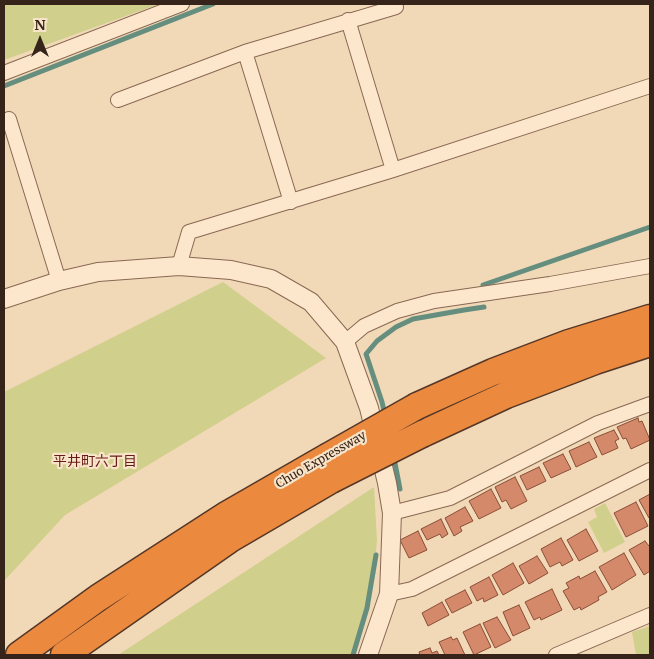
<!DOCTYPE html>
<html>
<head>
<meta charset="utf-8">
<style>
	body { margin:0 }
	#map { position:relative; width:654px; height:659px; overflow:hidden; background:#f1d9b8; font-family:Merriweather,serif }
	canvas { display:block }
	.frame { position:absolute; inset:0; border:5px solid #362319; pointer-events:none }
	.north { position:absolute; left:15px; top:15px; width:50px; height:50px; -webkit-text-stroke:4px #f8e4c8; paint-order:stroke; rotate:0deg; font-size:14px; font-weight:700; line-height:20px; text-align:center; color:#362319 }
	.north::after { content:''; display:block; margin:auto; width:18px; height:22px; background:#362319; clip-path:polygon(50% 0,100% 100%,50% 72%,0 100%) }
</style>
</head>
<body>
<div id="map">
<canvas width="654" height="659"></canvas>
<div class="frame"></div>
<div class="north">N</div>
</div>
<script>
const ctx = document.querySelector('canvas').getContext('2d');
ctx.lineJoin = 'round';
function fillPath(path, color) {
  ctx.fillStyle = color;
  ctx.fill(path, 'evenodd');
}
function shape(rows) {
  const path = new Path2D();
  for (const r of rows) {
    path.moveTo(r[0], r[1]);
    for (let i = 2; i < r.length; i += 2) path.lineTo(r[i], r[i + 1]);
  }
  return path;
}
function strokePath(path, color, width, dash) {
  ctx.strokeStyle = color;
  ctx.lineWidth = width;
  ctx.lineCap = dash ? 'butt' : 'round';
  ctx.setLineDash(dash || []);
  ctx.stroke(path);
}
function write(font, color, halo, rows, align = 'center') {
  ctx.font = font + ' Merriweather,"Noto Sans JP",serif';
  ctx.lineWidth = 4.5;
  ctx.setLineDash([]);
  ctx.textBaseline = 'middle';
  ctx.strokeStyle = halo;
  ctx.fillStyle = color;
  for (const [text, x, y, turn = 0] of rows) {
    ctx.save();
    ctx.translate(x, y);
    ctx.rotate((+turn || 0) * Math.PI / 180);
    ctx.textAlign = isNaN(turn) ? turn : align;
    if (halo) ctx.strokeText(text, 0, 0);
    ctx.fillText(text, 0, 0);
    ctx.restore();
  }
}
fillPath(shape([
	[4,4,159,4,4,60],
	[223,282,326,358,65,515,4,581,4,392],
	[374,487,377,541,375,561,365,613,353,655,118,655],
	[605,503,625,542,604,553,588,522,597,517,594,509],
	[650,626,650,655,636,655,632,632]
]), '#d0cf8c');
strokePath(shape([
	[4,86,213,4],
	[483,285,650,227],
	[385,415,382,402,366,354,377,341,396,327,413,319,464,310,484,307],
	[394,458,400,489],
	[353,655,367,608,376,555]
]), '#658e7f', 5);
const building = shape([
	[638,418,639,422,642,421,650,440,631,449,626,438,623,439,617,427,638,418],
	[614,430,619,439,615,441,618,448,602,455,594,438,614,430],
	[589,442,597,457,576,467,569,451,589,442],
	[563,454,571,469,551,478,543,463,563,454],
	[539,467,546,481,527,490,520,476,539,467],
	[515,477,527,501,511,509,506,500,502,502,495,487,515,477],
	[491,489,501,508,479,519,469,501,491,489],
	[650,494,650,518,649,518,639,500,650,494],
	[636,502,648,526,626,537,614,513,636,502],
	[465,507,473,521,460,527,462,531,454,536,445,518,465,507],
	[441,519,448,534,442,538,440,534,427,540,421,529,441,519],
	[586,529,598,551,579,561,567,540,586,529],
	[418,531,427,550,409,558,400,540,418,531],
	[561,538,573,560,562,566,560,562,550,567,541,549,561,538],
	[645,541,649,546,650,545,650,571,644,575,629,550,645,541],
	[624,553,636,575,612,590,599,567,624,553],
	[537,556,548,573,529,584,519,566,537,556],
	[513,563,524,583,503,595,492,575,513,563],
	[595,571,607,592,598,597,599,600,581,610,580,607,574,610,563,591,569,588,566,583,579,576,580,579,595,571],
	[489,577,498,595,484,602,483,598,477,601,470,587,489,577],
	[552,589,562,610,541,620,540,617,534,620,525,602,552,589],
	[465,590,472,603,452,613,445,600,465,590],
	[442,602,449,615,428,626,422,613,442,602],
	[519,605,530,628,513,636,503,612,519,605],
	[497,617,511,640,495,648,483,623,497,617],
	[480,624,491,647,474,655,463,632,480,624],
	[451,637,453,640,457,638,465,655,445,655,439,642,451,637],
	[430,648,432,653,437,651,439,655,420,655,419,652,430,648]
]);
fillPath(building, '#d3896a');
strokePath(building, '#8a4d36', 1);
const minor = shape([
	[348,20,393,170],
	[245,52,291,202],
	[4,73,182,4],
	[118,100,245,52,396,7],
	[9,119,59,281],
	[179,266,189,232,393,170,650,86],
	[345,342,364,326,397,311,434,301,550,284,650,266],
	[392,513,450,498,598,423,650,404],
	[389,594,412,589,650,470],
	[556,655,650,615]
]);
const tertiary = shape([
	[4,299,59,281,98,272,179,266,231,270,271,279,311,302,345,342,369,408,387,483,392,513,389,594,368,655]
]);
const motorway = shape([
	[417,406,493,372,569,343,650,318],
	[422,434,506,395,595,361,650,343],
	[19,655,98,598,228,514,327,457],
	[64,655,230,539,331,480]
]);
strokePath(minor, '#896852', 16);
strokePath(tertiary, '#896852', 20);
strokePath(motorway, '#553727', 29);
strokePath(minor, '#fce7cc', 14);
strokePath(tertiary, '#fce7cc', 18);
strokePath(motorway, '#eb893e', 26);
const motorwayBridge = shape([
	[327,457,417,406],
	[331,480,422,434]
]);
strokePath(motorwayBridge, '#553727', 29, []);
strokePath(motorwayBridge, '#eb893e', 26);
write('12px', '#362319', '#f8e4c8', [
	["Chuo Expressway",321,460,-30]
]);
write('14px', '#661b14', '#f8e4c8', [
	["平井町六丁目",95,462]
]);
</script>
</body>
</html>
